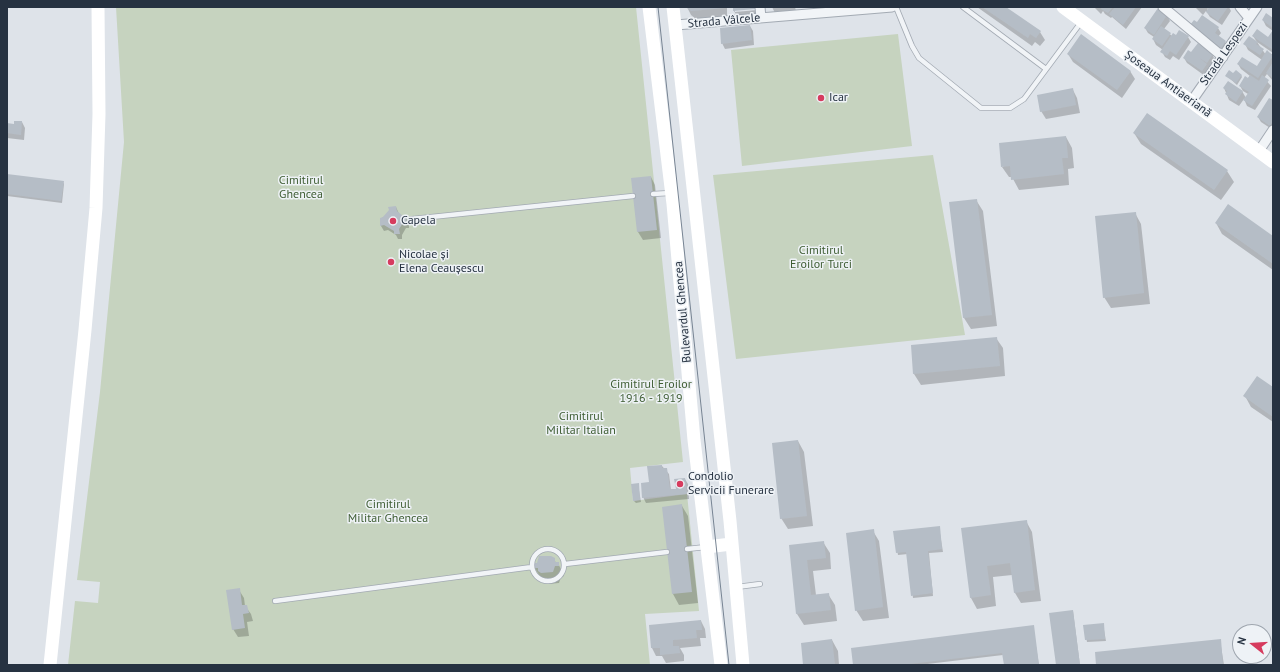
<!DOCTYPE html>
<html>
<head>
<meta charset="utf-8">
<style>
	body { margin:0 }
	#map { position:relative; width:1280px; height:672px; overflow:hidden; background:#dee3e9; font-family:"PT Sans",sans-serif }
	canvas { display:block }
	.frame { position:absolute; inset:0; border:8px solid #263241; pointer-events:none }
	.north { position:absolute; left:1232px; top:624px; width:40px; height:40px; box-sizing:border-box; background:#eef2f6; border:1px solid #9ea5ae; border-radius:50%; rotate:287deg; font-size:11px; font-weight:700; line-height:16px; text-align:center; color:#263241 }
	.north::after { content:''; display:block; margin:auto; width:14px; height:18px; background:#d63b5e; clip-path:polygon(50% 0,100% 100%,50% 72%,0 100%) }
</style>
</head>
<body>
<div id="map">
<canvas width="1280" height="672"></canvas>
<div class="frame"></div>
<div class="north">N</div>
</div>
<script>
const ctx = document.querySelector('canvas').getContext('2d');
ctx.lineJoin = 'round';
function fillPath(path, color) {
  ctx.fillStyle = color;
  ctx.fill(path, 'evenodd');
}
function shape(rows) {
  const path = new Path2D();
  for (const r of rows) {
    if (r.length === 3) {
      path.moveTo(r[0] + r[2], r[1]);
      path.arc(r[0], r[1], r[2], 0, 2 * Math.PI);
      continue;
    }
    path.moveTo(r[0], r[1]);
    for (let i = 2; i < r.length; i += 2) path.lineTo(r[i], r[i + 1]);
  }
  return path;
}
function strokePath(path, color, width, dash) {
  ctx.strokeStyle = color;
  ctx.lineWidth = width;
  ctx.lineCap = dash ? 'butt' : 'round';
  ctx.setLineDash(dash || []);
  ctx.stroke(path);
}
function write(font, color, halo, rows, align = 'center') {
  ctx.font = font + ' "PT Sans",sans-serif';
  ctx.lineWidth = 3;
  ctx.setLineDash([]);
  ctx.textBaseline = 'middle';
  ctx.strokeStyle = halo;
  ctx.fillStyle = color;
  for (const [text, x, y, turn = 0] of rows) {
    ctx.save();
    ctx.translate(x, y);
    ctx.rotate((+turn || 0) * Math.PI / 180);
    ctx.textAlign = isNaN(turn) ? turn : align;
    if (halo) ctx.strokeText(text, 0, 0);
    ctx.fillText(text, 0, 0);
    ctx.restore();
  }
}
fillPath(shape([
	[116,7,636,7,683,462,630,468,633,501,687,494,699,611,645,614,650,665,68,665,75,601,98,603,100,582,77,580,100,392,124,142],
	[898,34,912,146,742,166,731,50],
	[933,155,965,335,736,359,713,175]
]), '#c6d3bf');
fillPath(shape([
	[687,7,727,7,727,16,696,19,691,15],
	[734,7,757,7,735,10,735,12,757,10,758,14,737,16,734,11],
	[772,7,795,7,796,11,775,13],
	[977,7,1004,7,1040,32,1045,40,1040,46,1035,42,1032,46],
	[1094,7,1142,7,1126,29,1112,17,1111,18,1105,14,1103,11,1101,14],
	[1195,7,1208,7,1207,12,1210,7,1229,7,1231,11,1222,25,1210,17,1206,11,1203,15],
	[1158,9,1167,16,1170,21,1164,29,1172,36,1188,37,1191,42,1179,60,1173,56,1170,60,1165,57,1162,52,1163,50,1156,45,1153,39,1154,37,1148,33,1145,28],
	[1273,19,1273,31,1266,26,1263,20],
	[750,26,753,31,754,45,725,49,722,43],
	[1218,28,1221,33,1218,37,1225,42,1228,47,1224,53,1194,30],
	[1273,32,1273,53,1257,42,1266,55,1268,52,1273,55,1273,81,1267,74,1264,78,1271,86,1255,110,1247,106,1244,99,1239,106,1229,100,1224,88,1242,91,1246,98,1248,94,1243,91,1240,86,1250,76,1241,69,1238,64,1257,68,1262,60,1248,50,1245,44,1257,42,1253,36,1269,38],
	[1068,54,1130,71,1135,79,1122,98,1073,62],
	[1191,54,1212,54,1215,60,1205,76,1187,63,1184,58],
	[1234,75,1241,75,1242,77,1237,85,1227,76],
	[1073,90,1077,98,1080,113,1046,119,1041,111],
	[1273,102,1273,130,1261,122,1258,117],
	[22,122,25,128,24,140,7,138,7,124,14,125],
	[1134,133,1227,171,1234,182,1221,200,1141,144],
	[1066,137,1072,148,1074,168,1068,169,1069,185,1019,190,1012,177,1009,177,1002,167],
	[7,175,63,182,64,184,62,203,7,196],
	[651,177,655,185,661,238,643,240,638,232,632,179],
	[976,200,983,211,997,326,971,329,964,318,950,203],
	[396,207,399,214,402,218,406,217,409,222,409,228,406,228,402,235,402,239,398,239,396,235,388,230,384,231,381,226,381,219],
	[1135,213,1141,224,1150,304,1111,308,1104,297],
	[1216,223,1273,238,1273,270,1222,234],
	[996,338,1003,348,1005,376,921,385,914,374,912,346],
	[1273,389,1273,422,1251,407,1245,396],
	[798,441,804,452,813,526,788,529,781,518],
	[662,466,669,474,671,490,677,490,685,479,688,484,689,499,646,503,643,497,650,483],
	[638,484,641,502,636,503,634,501],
	[682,506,688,516,698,603,679,605,673,594,663,508],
	[1026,521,1032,532,1041,601,1021,603,1015,593,1012,575,993,577,996,606,977,609,971,598,962,529],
	[939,527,943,552,929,553,933,596,913,598,908,554,898,555,894,532],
	[873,531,879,541,889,618,863,621,856,610],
	[823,542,830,553,831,569,813,571,816,595,828,594,835,605,837,621,804,625,797,614,790,546],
	[554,559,556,563,558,563,564,576,561,577,559,583,548,584,541,578,534,567,538,564],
	[239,590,244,598,245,606,251,614,253,621,247,622,249,636,238,637,233,629],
	[1073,611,1080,665,1057,665],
	[701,621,705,629,706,638,700,638,701,646,680,648,684,655,684,661,666,663,662,656,656,656,652,648,650,626],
	[1103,624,1106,641,1087,642,1084,626],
	[1033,627,1039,665,1005,665,1003,655,919,665,854,665],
	[832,640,838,651,839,665,804,665],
	[1220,640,1224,665,1097,665]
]), '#0003');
fillPath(shape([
	[686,7,725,7,725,8,691,11],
	[733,7,755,7,755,9,733,11],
	[982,7,1006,7,1041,31,1036,38,1030,34,1028,38],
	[1102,7,1113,7,1108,13,1101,9],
	[1115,7,1136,7,1123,25,1109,14],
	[1209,7,1228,7,1218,21,1206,12],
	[1158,8,1167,15,1154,35,1144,28],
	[1266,13,1273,18,1273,28,1262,20],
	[1202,15,1219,27,1215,33,1226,41,1221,48,1190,25,1194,20,1197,22],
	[750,25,752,40,721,44,720,28],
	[1161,26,1171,33,1162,46,1152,39],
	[1257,29,1268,37,1273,30,1273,50,1252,36],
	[1179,30,1189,36,1176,55,1170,51,1167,56,1160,52,1173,33,1176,35],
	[1081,34,1131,71,1117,90,1067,54],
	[1249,36,1258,42,1256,44,1264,49,1260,55,1243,44],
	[1198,43,1213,54,1207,63,1198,57,1207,64,1202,71,1183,58,1188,50,1191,52],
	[1267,50,1273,56,1258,78,1237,64,1242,57,1257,66],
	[1273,62,1273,78,1266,73],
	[1229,70,1233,73,1236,70,1242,75,1236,83,1225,76],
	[1250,75,1259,81,1262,75,1269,80,1252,106,1243,100,1249,92,1239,86,1245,76,1248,78],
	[1228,81,1243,91,1236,102,1225,94,1227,91,1223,88],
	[1073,88,1076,105,1040,112,1037,95],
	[1269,98,1273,100,1273,121,1270,126,1257,117],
	[1147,113,1228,170,1214,190,1133,133],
	[14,121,22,121,21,135,7,133,7,123,14,124],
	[1066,136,1068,158,1062,158,1064,174,1011,180,1010,166,1001,167,999,143],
	[7,174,64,181,61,201,7,194],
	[651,176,657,230,637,232,631,178],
	[977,199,992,315,963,318,949,202],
	[1228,204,1273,236,1273,264,1215,223],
	[396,206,397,211,403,216,406,216,407,223,403,223,399,229,400,234,394,234,394,231,384,225,380,226,380,218,383,217,389,210,388,207],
	[1136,212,1144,293,1103,298,1095,216],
	[997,337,1000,366,913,374,911,345],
	[1257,376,1273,387,1273,417,1243,396],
	[798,440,807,516,780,519,772,443],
	[662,465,662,468,667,468,670,489,676,489,674,479,685,478,687,494,642,498,641,483,649,482,647,466],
	[639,483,640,500,633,501,631,484],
	[682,504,692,592,672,594,662,507],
	[1027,520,1035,590,1014,593,1010,563,987,566,991,595,970,598,961,528],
	[940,526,942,549,928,551,933,593,911,596,906,552,896,553,893,531],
	[874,529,883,607,855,611,846,533],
	[824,541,826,558,807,560,811,595,829,593,831,610,796,614,789,545],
	[539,556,551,556,555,558,555,562,559,562,559,566,555,566,553,572,541,573,538,571,538,568,534,568,533,563,537,563],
	[240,588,242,605,247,605,249,613,243,614,245,628,232,630,226,590],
	[1073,610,1080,665,1056,665,1049,613],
	[701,620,702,630,696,630,697,638,673,640,673,646,679,646,680,653,660,655,660,648,651,648,649,625],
	[1104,623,1105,639,1085,640,1083,625],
	[1034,625,1039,665,1004,665,1002,653,901,665,853,665,851,648],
	[832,639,835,665,803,665,801,643],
	[1221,639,1223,665,1096,665,1095,652]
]), '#b5bdc6');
const lane = shape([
	[896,7,912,46,919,58,981,108,1010,108,1024,99,1082,21],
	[963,7,1046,69],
	[653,194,670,193],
	[412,219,633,196],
	[548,565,16],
	[687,549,706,547],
	[565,564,667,552],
	[737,587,760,584],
	[275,601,532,567]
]);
const street = shape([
	[760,7,761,18],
	[1163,7,1223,57],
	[1240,7,1249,18],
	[676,25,892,7],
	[1191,102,1257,7],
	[1259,151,1273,130]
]);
strokePath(lane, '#a3aab3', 6);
strokePath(street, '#a3aab3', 11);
strokePath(lane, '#f1f4f7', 4.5);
strokePath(street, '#f1f4f7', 9);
strokePath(shape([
	[649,7,673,204,694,440,721,665],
	[673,7,730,521,743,665],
	[1063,7,1273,162],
	[707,547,731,544],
	[50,665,85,330,96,208,99,114,98,7]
]), '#fff', 13);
strokePath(shape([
	[658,7,729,665]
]), '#778493', 1);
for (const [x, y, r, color] of [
	[821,98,4,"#d63b5e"],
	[393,221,4,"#d63b5e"],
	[391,262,4,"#d63b5e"],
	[680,484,4,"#d63b5e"]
]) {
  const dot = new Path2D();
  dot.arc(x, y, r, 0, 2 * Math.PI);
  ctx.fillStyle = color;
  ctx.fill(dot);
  strokePath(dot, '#eef2f6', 1.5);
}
write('12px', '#263241', '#eef2f6', [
	["Strada Vâlcele",724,21,-5],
	["Strada Lespezi",1224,54,-55],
	["Șoseaua Antiaeriană",1168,84,36],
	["Bulevardul Ghencea",683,312,-95]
]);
write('12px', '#263241', '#eef2f6', [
	["Icar",829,98],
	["Capela",401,221],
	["Nicolae și",399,255],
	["Elena Ceaușescu",399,269],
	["Condolio",688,477],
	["Servicii Funerare",688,491]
], 'left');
write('12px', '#3e5d33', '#eef2f6', [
	["Cimitirul",301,181],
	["Ghencea",301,195],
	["Cimitirul",821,251],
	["Eroilor Turci",821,265],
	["Cimitirul Eroilor",651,385],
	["1916 - 1919",651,399],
	["Cimitirul",581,417],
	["Militar Italian",581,431],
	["Cimitirul",388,505],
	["Militar Ghencea",388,519]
]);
</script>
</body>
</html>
